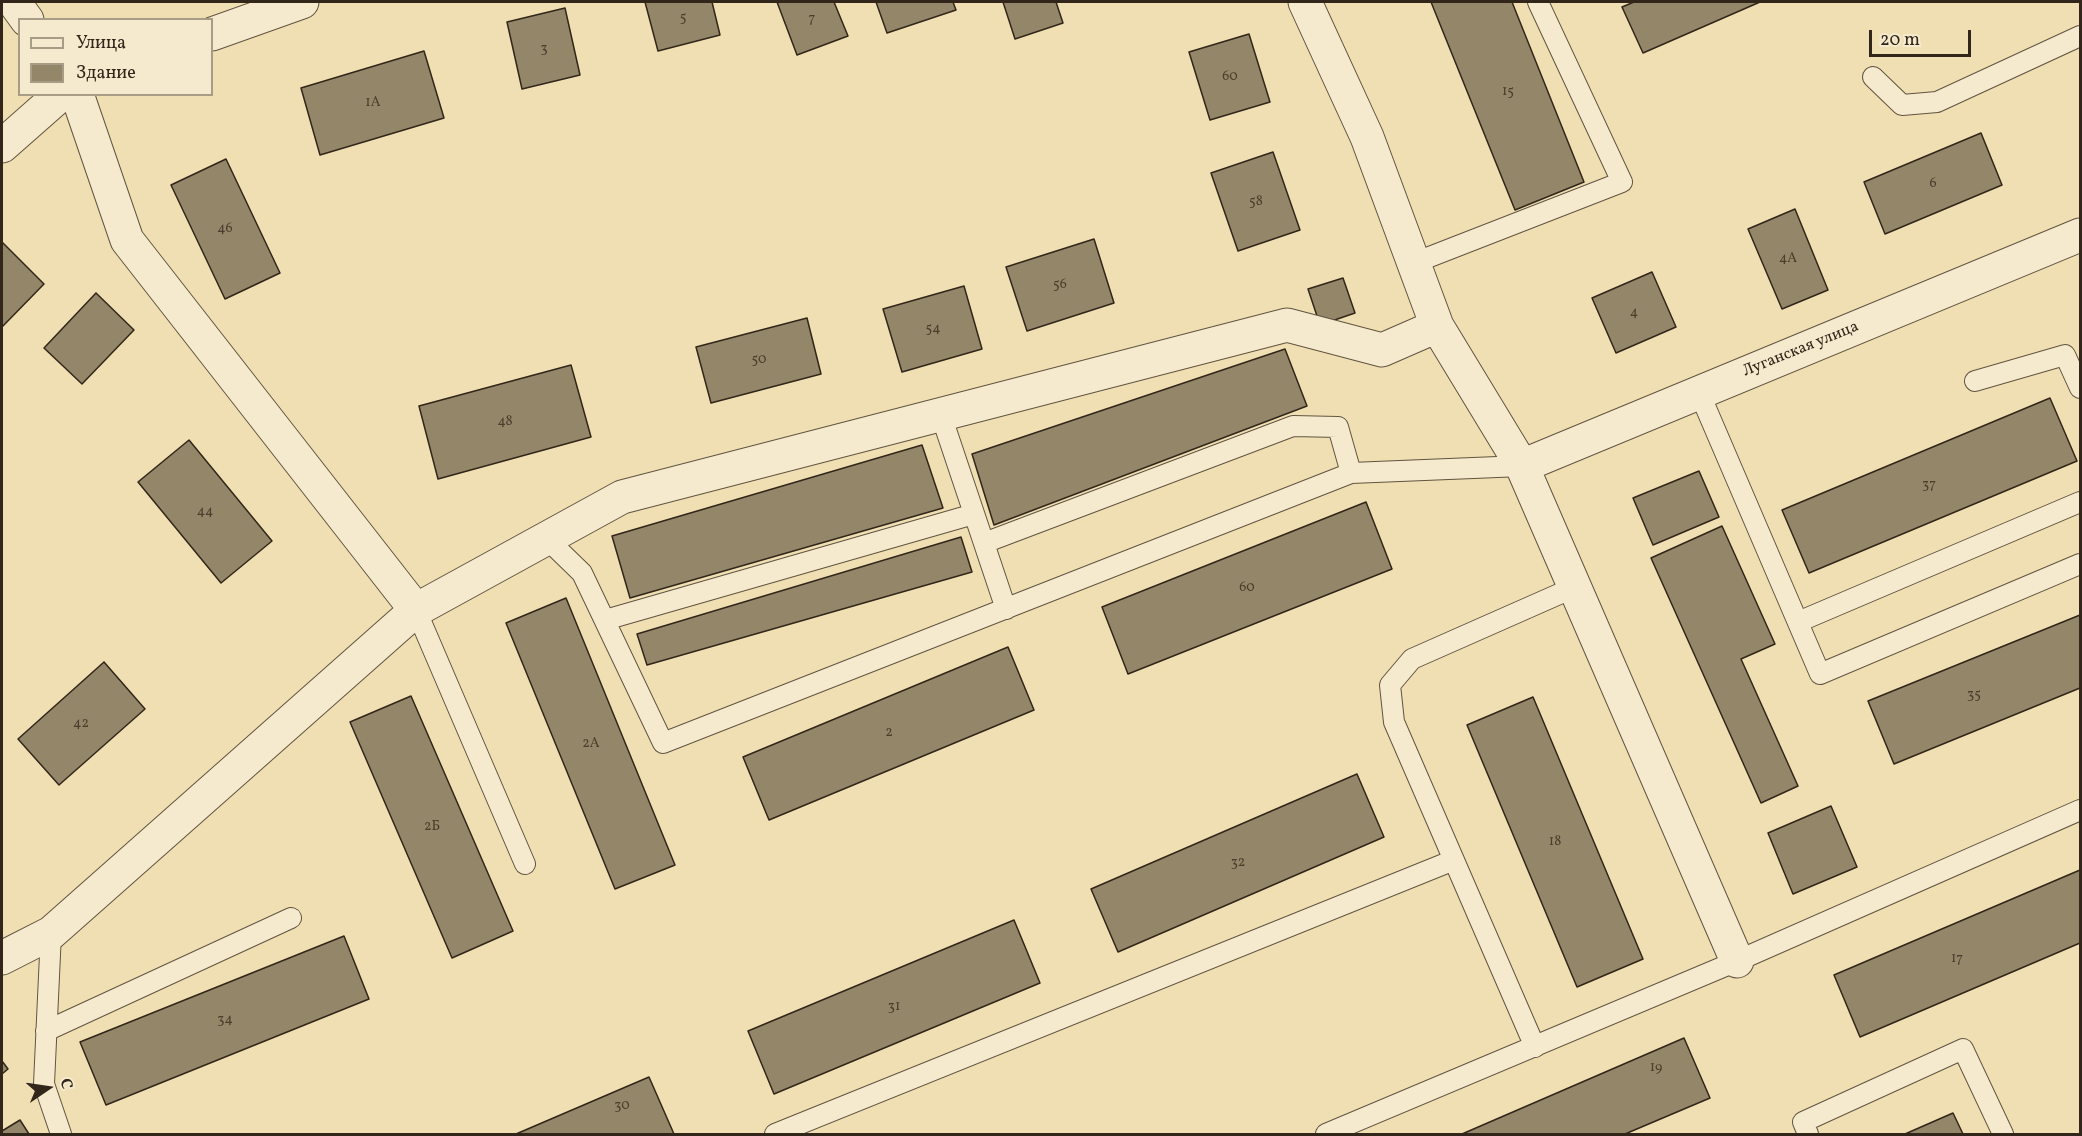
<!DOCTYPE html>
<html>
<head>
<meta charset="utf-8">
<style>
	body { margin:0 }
	#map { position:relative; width:2082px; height:1136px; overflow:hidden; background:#f0dfb3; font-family:Vollkorn,serif }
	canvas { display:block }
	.frame { position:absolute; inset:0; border:3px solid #312619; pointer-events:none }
	.legend { position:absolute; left:18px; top:18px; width:195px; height:78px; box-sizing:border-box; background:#f5eace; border:2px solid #a79c86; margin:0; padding:8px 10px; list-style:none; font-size:18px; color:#312619 }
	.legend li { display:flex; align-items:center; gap:12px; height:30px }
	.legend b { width:30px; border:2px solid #a79c86 }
	.north { position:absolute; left:18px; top:1058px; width:60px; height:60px; -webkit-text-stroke:4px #f5eace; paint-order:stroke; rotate:77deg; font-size:16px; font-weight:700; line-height:24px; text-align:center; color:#312619 }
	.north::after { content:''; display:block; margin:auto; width:21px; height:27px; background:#312619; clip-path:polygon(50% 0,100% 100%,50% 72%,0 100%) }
	.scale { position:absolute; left:1869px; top:30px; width:102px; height:27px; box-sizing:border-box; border:3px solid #312619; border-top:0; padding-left:8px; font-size:18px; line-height:21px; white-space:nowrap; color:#312619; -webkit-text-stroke:4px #f5eace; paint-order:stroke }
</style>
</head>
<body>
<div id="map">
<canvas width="2082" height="1136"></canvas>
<div class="frame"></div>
<ul class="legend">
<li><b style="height:8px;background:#f5eace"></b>Улица</li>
<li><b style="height:16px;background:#948669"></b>Здание</li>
</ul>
<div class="north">С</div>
<div class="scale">20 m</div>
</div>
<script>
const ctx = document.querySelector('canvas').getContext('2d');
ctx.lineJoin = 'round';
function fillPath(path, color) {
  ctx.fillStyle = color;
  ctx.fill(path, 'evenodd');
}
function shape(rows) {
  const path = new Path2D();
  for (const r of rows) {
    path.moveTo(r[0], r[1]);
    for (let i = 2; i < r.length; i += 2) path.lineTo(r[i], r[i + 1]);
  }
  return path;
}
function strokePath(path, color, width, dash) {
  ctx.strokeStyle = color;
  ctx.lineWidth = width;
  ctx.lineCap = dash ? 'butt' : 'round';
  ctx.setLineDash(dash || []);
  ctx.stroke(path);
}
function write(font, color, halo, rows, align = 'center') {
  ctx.font = font + ' Vollkorn,serif';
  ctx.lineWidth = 4.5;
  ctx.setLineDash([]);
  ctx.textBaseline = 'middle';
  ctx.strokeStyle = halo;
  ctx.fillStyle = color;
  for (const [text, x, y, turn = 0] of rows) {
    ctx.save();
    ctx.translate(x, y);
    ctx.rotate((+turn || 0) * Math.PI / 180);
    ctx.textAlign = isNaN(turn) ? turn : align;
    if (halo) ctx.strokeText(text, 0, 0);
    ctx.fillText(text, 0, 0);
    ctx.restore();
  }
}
const building = shape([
	[645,2,712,2,720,35,658,51,645,2],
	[777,2,834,2,848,36,797,55,777,2],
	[876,2,953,2,956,10,887,33,876,2],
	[1003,2,1056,2,1063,23,1015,39,1003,2],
	[1431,2,1512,2,1584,182,1515,210,1431,2],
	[1634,2,1760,2,1643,53,1622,7,1634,2],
	[565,8,580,75,522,89,507,22,565,8],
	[1249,34,1270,102,1210,120,1189,52,1249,34],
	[424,51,444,118,320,155,301,88,424,51],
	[1981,133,2002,185,1885,234,1864,182,1981,133],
	[1273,152,1300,230,1238,251,1211,173,1273,152],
	[226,159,280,273,225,299,171,185,226,159],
	[1795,209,1828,290,1782,309,1748,229,1795,209],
	[1094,239,1114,303,1027,331,1006,267,1094,239],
	[2,242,44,284,2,327,2,242],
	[1652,272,1676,327,1616,353,1592,298,1652,272],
	[1343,278,1355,313,1320,325,1308,289,1343,278],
	[964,286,982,349,902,372,883,309,964,286],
	[96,293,134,330,82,384,44,348,96,293],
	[807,318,821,374,711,403,696,347,807,318],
	[1285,349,1307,406,994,525,972,454,1285,349],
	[571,365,591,437,438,479,419,406,571,365],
	[2050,398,2077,461,1809,573,1782,510,2050,398],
	[189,440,272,541,221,583,138,482,189,440],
	[922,445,943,508,630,598,612,536,922,445],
	[1699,471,1719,517,1653,545,1633,498,1699,471],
	[1366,502,1392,569,1128,674,1102,607,1366,502],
	[1722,526,1775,644,1741,659,1798,786,1761,803,1651,558,1722,526],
	[961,537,972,572,647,665,637,634,961,537],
	[566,598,675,865,615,889,506,623,566,598],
	[2080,615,2080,688,1894,764,1868,701,2080,615],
	[1008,647,1034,710,769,820,743,757,1008,647],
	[104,662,145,709,59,785,18,739,104,662],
	[411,696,513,931,452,958,350,722,411,696],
	[1533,697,1643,959,1577,987,1467,725,1533,697],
	[1357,774,1384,837,1118,952,1091,889,1357,774],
	[1831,806,1857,867,1793,894,1768,833,1831,806],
	[2080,870,2080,943,1860,1037,1834,975,2080,870],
	[1014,920,1040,983,774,1094,748,1031,1014,920],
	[344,936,369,999,106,1105,80,1042,344,936],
	[1684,1038,1710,1098,1625,1134,1462,1134,1684,1038],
	[2,1061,8,1069,2,1074,2,1061],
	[649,1077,674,1134,516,1134,649,1077],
	[1953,1113,1963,1134,1905,1134,1953,1113],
	[20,1120,29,1134,2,1134,2,1131,20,1120]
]);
fillPath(building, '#948669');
strokePath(building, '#312619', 1.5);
const lane = shape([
	[1873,77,1902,105,1937,102,2080,36],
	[1414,263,1622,182,1538,2],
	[1975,381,2065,355,2080,388],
	[1699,392,1820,674,2080,564],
	[941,415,1006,609],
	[547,539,582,573,663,743,1351,473,1522,466],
	[984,543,1293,426,1338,427,1351,473],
	[416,610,525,864],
	[605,620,974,514],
	[1798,622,2080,502],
	[51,933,44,1084,61,1134],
	[46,1031,291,918],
	[1535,1047,1394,722,1390,685,1412,659,1575,587],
	[775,1134,1454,860],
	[1326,1134,1737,961,2080,810],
	[1808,1134,1803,1122,1963,1049,2003,1134]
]);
const street = shape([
	[14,2,27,20],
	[1305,2,1367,137,1437,326,1522,466,1737,961],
	[212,34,302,2],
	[77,94,127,240,416,610],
	[2,146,61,94],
	[1522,466,2080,235],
	[2,958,51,933,416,610,622,497,1287,325,1382,350,1437,326]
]);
strokePath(lane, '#615440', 22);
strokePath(street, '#615440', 35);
strokePath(lane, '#f5eace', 20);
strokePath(street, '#f5eace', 33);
write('14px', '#4a3e2d', null, [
	["5",683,18],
	["7",812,19],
	["3",544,49],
	["60",1230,77],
	["15",1508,92],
	["1А",373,103],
	["6",1933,184],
	["58",1256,202],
	["46",225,229],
	["4А",1788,259],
	["56",1060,285],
	["4",1634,313],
	["54",933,329],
	["50",759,360],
	["48",505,422],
	["37",1929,485],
	["44",205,512],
	["60",1247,588],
	["35",1974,695],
	["42",81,724],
	["2",889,733],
	["2А",591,744],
	["2Б",432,827],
	["18",1555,842],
	["32",1238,863],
	["17",1957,959],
	["31",894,1007],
	["34",225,1020],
	["19",1656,1068],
	["30",622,1106]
]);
write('16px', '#312619', '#f5eace', [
	["Луганская улица",1801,350,-22]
]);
</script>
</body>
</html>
